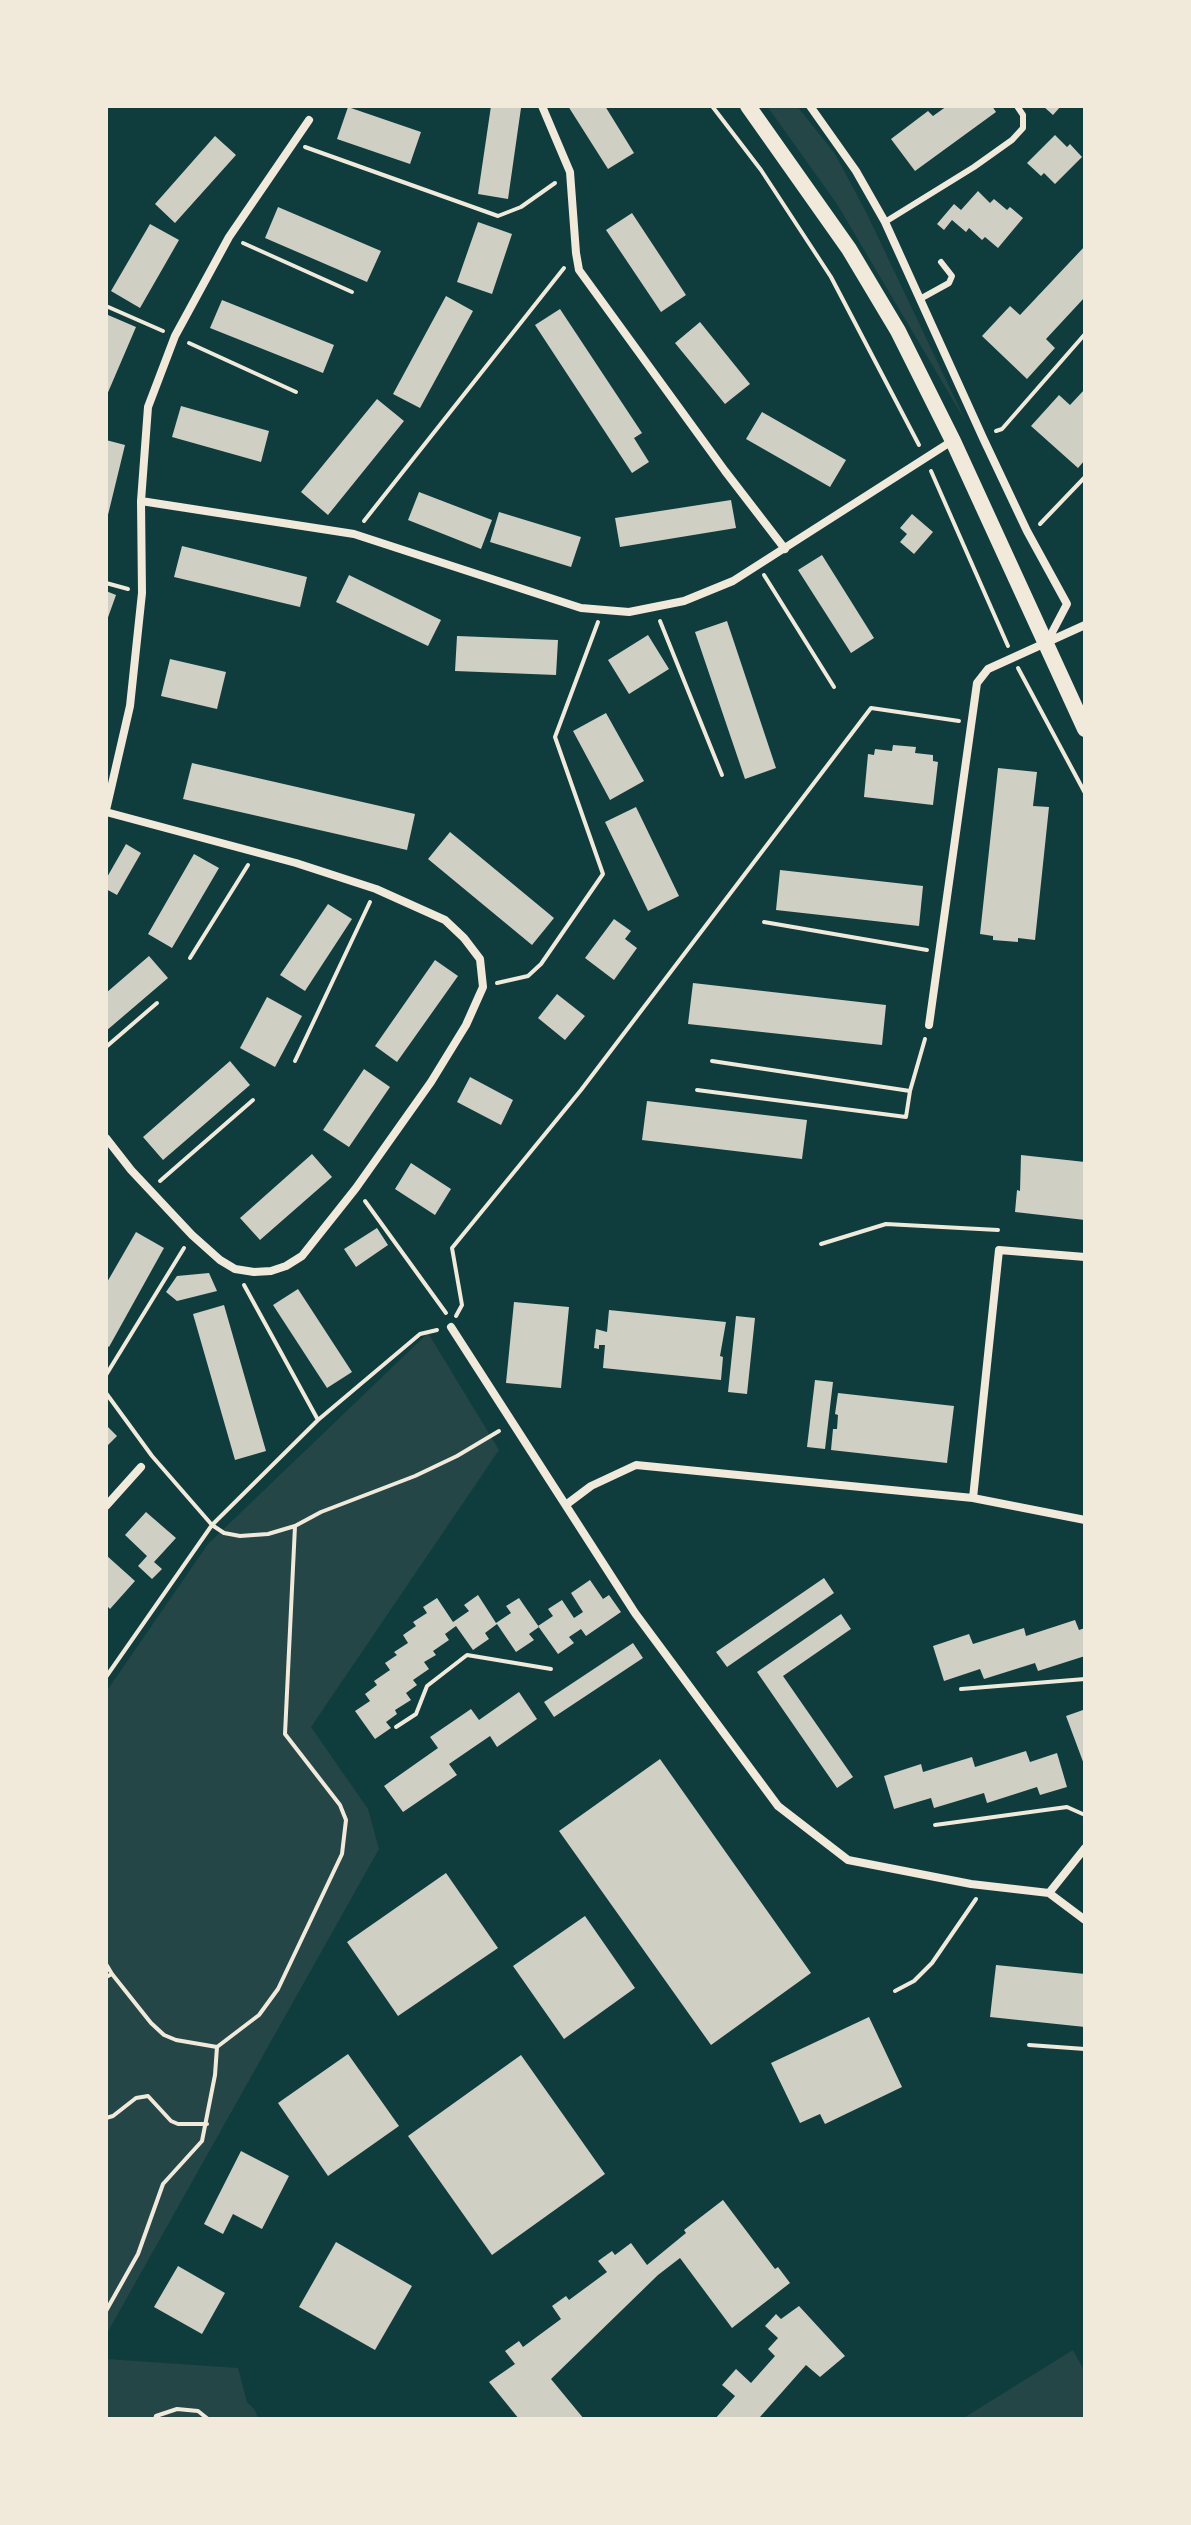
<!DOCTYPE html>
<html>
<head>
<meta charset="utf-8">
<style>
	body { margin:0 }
	#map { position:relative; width:1191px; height:2525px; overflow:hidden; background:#0f3d3e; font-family:Bitter,serif }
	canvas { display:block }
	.frame { position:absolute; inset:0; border:108px solid #f1e9da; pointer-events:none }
</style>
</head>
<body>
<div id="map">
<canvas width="1191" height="2525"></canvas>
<div class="frame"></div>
</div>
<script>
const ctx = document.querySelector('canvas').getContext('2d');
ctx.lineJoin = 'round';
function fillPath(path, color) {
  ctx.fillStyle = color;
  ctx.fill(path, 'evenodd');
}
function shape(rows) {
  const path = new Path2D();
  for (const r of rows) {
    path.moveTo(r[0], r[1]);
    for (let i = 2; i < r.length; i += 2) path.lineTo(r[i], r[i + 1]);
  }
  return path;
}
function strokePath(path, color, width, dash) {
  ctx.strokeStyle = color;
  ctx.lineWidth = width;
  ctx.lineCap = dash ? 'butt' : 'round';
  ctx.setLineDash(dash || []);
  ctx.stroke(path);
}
fillPath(shape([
	[767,106,797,106,835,154,867,214,966,422,837,204],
	[428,1333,499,1450,311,1727,368,1809,379,1849,106,2335,106,1692,208,1544],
	[1073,2350,1085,2372,1085,2419,962,2419],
	[106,2359,238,2368,247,2402,255,2410,258,2419,106,2419]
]), '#244646');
fillPath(shape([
	[491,106,521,108,508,199,478,194],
	[568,106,605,106,634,153,608,169],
	[947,106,992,106,996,112,915,171,891,139,928,111,933,116],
	[1043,106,1061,106,1053,115],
	[348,107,421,132,410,164,337,139],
	[1055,135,1067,147,1070,144,1082,157,1055,184,1044,173,1041,176,1027,163],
	[215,136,236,155,175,223,155,204],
	[978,191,990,203,994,199,1007,210,1010,207,1023,218,998,248,985,237,982,240,969,228,966,232,952,220,944,230,937,224,954,204,961,210],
	[278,207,381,251,367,282,265,238],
	[632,213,686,295,661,312,606,230],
	[478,222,512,234,492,294,457,282],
	[150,224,179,240,140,308,111,291],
	[1085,246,1085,297,1046,339,1055,348,1027,379,982,336,1010,306,1020,315],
	[446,296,473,311,420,408,393,394],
	[222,300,334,345,323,373,210,328],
	[560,309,642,433,634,438,649,462,632,473,535,325],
	[108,315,136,327,106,397,106,320],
	[700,322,750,384,725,404,675,343],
	[1085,389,1085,460,1078,468,1031,426,1059,395,1070,405],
	[377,399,404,421,328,515,301,492],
	[181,406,269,431,261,462,172,437],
	[762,412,846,460,830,487,746,439],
	[106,440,125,445,107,519,106,518],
	[419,492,492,520,481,549,408,520],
	[731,500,736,528,620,547,615,518],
	[499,512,581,537,571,567,490,542],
	[912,514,933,532,914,554,900,542,907,534,900,528],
	[182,546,307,577,300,607,174,577],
	[822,555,874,638,851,653,798,570],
	[349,575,441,620,428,646,336,602],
	[106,591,116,595,106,623],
	[727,621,776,768,745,779,695,632],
	[648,635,669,669,629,694,608,660],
	[457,636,558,640,556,675,455,671],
	[170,659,226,672,217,709,161,696],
	[606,713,644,781,610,800,573,731],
	[893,745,916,747,915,753,933,755,933,761,938,762,933,805,864,797,868,754,874,755,875,749,892,751],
	[192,763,415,814,407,850,183,799],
	[998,768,1037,772,1033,806,1049,807,1035,940,1018,938,1018,942,993,940,993,936,980,934],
	[636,807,679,896,648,911,605,822],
	[450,832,554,918,532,945,428,859],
	[126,844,141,853,117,895,106,889,106,879],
	[194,854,219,868,172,948,148,934],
	[780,870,923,886,919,926,776,910],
	[328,904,352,919,305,991,280,975],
	[614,919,631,931,625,939,637,948,614,980,585,958],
	[149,956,168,978,106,1031,106,993],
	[435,960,458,976,397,1062,375,1046],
	[693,983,886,1005,882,1045,688,1024],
	[557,994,585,1016,565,1040,538,1018],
	[267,997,302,1016,275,1067,240,1048],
	[230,1061,250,1085,163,1160,143,1137],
	[364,1069,390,1087,349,1147,323,1130],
	[470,1077,513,1100,501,1125,457,1102],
	[647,1101,807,1120,802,1159,642,1140],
	[312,1154,332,1177,260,1240,240,1218],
	[1021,1155,1085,1162,1085,1220,1015,1212,1017,1190,1020,1191],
	[411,1163,451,1189,435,1215,395,1189],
	[377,1228,388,1245,356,1267,344,1249],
	[136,1232,164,1248,109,1347,106,1345,106,1284],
	[209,1273,217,1291,177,1301,166,1292,177,1276],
	[298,1289,352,1372,327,1388,273,1305],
	[514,1302,569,1307,561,1388,506,1383],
	[224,1305,266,1451,235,1460,193,1314],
	[609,1310,726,1322,720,1356,723,1357,721,1380,603,1368,605,1345,599,1345,599,1349,594,1348,596,1329,607,1332],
	[736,1316,755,1318,747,1394,728,1392],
	[815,1380,833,1382,825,1449,807,1447],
	[838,1393,954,1406,947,1463,831,1450,833,1429,837,1429,838,1415,835,1414],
	[106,1425,117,1436,106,1447],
	[146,1512,176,1538,154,1562,162,1569,152,1579,138,1566,147,1556,125,1535],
	[106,1555,135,1581,110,1609,106,1605],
	[824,1578,834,1593,727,1667,716,1652],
	[590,1580,603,1599,609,1595,621,1612,586,1636,581,1629,569,1637,574,1643,558,1654,538,1626,553,1616,548,1609,562,1600,574,1618,583,1612,571,1593],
	[478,1595,496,1623,511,1613,506,1606,519,1598,539,1627,529,1634,534,1640,516,1652,497,1624,485,1633,489,1639,473,1650,456,1626,445,1634,449,1640,433,1651,436,1655,424,1662,429,1669,413,1680,417,1685,406,1693,411,1700,395,1710,397,1714,386,1722,391,1728,375,1739,355,1711,370,1701,365,1694,377,1685,374,1681,390,1670,385,1663,397,1655,394,1652,408,1643,403,1635,416,1626,413,1622,427,1613,423,1607,437,1598,453,1622,469,1611,464,1605],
	[841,1614,851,1629,783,1676,853,1777,837,1788,757,1672],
	[1075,1620,1079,1630,1085,1628,1085,1656,1038,1671,1035,1663,984,1679,980,1669,944,1681,933,1646,969,1634,973,1644,1024,1628,1026,1636],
	[633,1643,643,1658,554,1717,544,1702],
	[519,1692,537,1719,497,1747,490,1736,449,1764,457,1775,403,1812,384,1786,438,1748,430,1737,471,1709,479,1720],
	[1083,1710,1085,1716,1085,1767,1066,1716],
	[1026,1751,1030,1762,1057,1753,1067,1787,1040,1795,1037,1787,987,1803,984,1793,934,1808,931,1798,894,1809,884,1776,921,1764,923,1772,972,1757,975,1767],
	[660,1759,811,1973,711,2045,559,1831],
	[446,1873,498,1948,398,2016,347,1942],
	[585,1916,635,1988,564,2039,513,1966],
	[996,1965,1085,1974,1085,2027,990,2017],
	[869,2017,902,2087,825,2124,820,2114,800,2123,771,2063],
	[348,2054,399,2126,328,2176,278,2103],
	[521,2055,605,2174,492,2255,408,2136],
	[241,2151,289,2176,262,2229,233,2214,223,2234,204,2224],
	[723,2200,775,2269,778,2267,790,2283,732,2328,680,2258,658,2275,551,2379,584,2419,519,2419,489,2382,515,2364,505,2351,519,2341,523,2347,561,2319,552,2306,566,2296,569,2300,607,2272,598,2261,612,2251,615,2255,631,2243,647,2265,686,2233,684,2230],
	[336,2242,412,2286,375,2350,299,2307],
	[178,2266,225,2293,202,2334,154,2307],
	[799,2306,845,2356,820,2377,806,2365,760,2417,715,2419,735,2396,722,2385,736,2369,751,2383,775,2356,768,2349,778,2338,765,2326,776,2314,781,2319]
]), '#cfcfc3');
strokePath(shape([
	[712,106,761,170,831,277,919,445],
	[305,147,498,216,521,207,555,183],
	[243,243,352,292],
	[106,306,163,331],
	[189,343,296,392],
	[996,431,1002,429,1085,334],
	[931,471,1008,646],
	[364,521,564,268],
	[1040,524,1085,477],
	[764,575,834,687],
	[106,583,128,589],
	[660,621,722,775],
	[1018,668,1085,793],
	[764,922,927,950],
	[190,958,248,865],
	[497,983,528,976,541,964,603,874,555,737,598,622],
	[106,1047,157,1003],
	[295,1061,370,902],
	[712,1061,910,1091],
	[697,1090,906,1117,910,1091,925,1039],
	[160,1181,253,1100],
	[365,1201,446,1313],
	[821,1244,886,1224,998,1230],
	[244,1285,318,1420],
	[456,1316,462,1305,452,1248,581,1090,871,708,959,721],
	[106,1375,184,1248],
	[106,1393,152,1456,212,1525,318,1420,420,1334,437,1330],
	[106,1677,212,1525,224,1533,240,1536,268,1534,295,1526,321,1512,415,1476,457,1456,499,1431],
	[961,1689,1085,1679],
	[396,1727,416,1714,427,1686,467,1655,551,1669],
	[935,1825,1067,1807,1085,1815],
	[106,1964,112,1974],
	[106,1977,112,1974,151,2023,164,2035,176,2040,217,2047,259,2015,278,1989,342,1854,346,1820,340,1805,285,1734,295,1526],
	[895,1991,914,1981,932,1963,976,1899],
	[1029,2045,1085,2049],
	[106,2118,113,2116,136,2098,148,2096,171,2121,178,2124,207,2124],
	[106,2311,138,2254,163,2184,202,2141,215,2075,217,2047],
	[155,2419,156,2416,177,2409,198,2411,208,2419]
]), '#f1e9da', 4);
strokePath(shape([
	[885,222,974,167,1012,140,1023,128,1023,115,1017,106],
	[920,299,949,283,952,276,941,262]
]), '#f1e9da', 6);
strokePath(shape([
	[542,106,570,172,576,253,579,270,725,471,785,549],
	[810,106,856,171,885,222,983,438,1027,531,1067,604,1047,642],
	[141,501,354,534,581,608,629,612,684,601,733,581,952,441],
	[106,810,130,706,142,593,141,501,148,407,175,336,229,237,309,120],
	[106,812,296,863,376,889,445,920,464,938,480,959,483,987,466,1025,431,1082,356,1188,302,1256,286,1266,271,1271,254,1272,235,1269,220,1260,192,1235,131,1170,106,1138],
	[929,1025,977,683,988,669,1085,625],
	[451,1327,635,1613,778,1806,848,1860,971,1884,1049,1893,1085,1920],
	[973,1498,999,1250,1085,1257],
	[567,1504,591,1486,636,1465,973,1498,1085,1520],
	[106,1506,141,1467],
	[1049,1893,1085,1848]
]), '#f1e9da', 8);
strokePath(shape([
	[748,106,849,249,898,331,953,441,1085,729]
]), '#f1e9da', 16);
</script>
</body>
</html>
